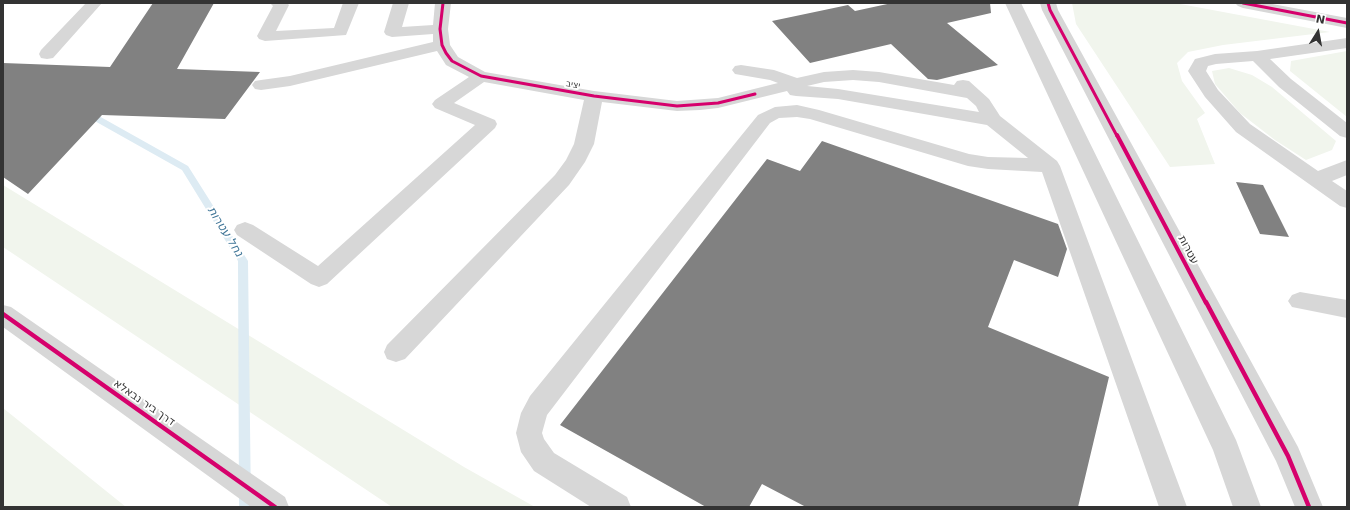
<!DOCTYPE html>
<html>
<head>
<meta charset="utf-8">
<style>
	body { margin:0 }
	#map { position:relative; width:1350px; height:510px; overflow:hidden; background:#fff; font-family:"DejaVu Sans",sans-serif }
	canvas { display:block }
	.frame { position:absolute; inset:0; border:4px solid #333; pointer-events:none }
	.north { position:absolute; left:1298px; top:12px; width:40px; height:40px; -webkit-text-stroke:3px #fff; paint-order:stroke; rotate:11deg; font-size:11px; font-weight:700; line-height:16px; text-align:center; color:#333 }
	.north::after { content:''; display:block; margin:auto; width:14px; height:18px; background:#333; clip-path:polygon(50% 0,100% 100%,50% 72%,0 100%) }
</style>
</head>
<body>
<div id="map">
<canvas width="1350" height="510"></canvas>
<div class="frame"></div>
<div class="north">N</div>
</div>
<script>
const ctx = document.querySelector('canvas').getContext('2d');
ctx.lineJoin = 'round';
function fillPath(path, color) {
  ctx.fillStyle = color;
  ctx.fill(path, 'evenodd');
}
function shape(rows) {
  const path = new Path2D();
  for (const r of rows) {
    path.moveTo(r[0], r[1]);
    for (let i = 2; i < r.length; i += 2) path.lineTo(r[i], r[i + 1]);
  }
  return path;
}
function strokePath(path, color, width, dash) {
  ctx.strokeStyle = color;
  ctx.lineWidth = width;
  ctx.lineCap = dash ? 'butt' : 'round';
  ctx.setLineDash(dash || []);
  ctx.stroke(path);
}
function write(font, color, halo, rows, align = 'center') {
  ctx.font = font + ' "DejaVu Sans",Heebo,sans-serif';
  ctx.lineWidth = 4;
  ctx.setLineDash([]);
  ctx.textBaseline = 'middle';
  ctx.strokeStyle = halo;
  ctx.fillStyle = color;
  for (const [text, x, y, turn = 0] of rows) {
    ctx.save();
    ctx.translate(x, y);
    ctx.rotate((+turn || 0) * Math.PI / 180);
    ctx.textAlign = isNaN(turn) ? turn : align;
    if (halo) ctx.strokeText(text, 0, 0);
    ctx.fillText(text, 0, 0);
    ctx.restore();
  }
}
fillPath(shape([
	[1072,3,1175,3,1330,32,1223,45,1188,52,1177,63,1182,81,1205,113,1197,119,1215,164,1170,167,1076,24],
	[1347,51,1347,117,1290,71,1291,61],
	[1229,68,1252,75,1272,87,1336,141,1332,150,1306,160,1275,140,1240,113,1215,84,1212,71],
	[3,185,464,467,535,507,392,507,3,247],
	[3,408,126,507,3,507]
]), '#f1f5ed');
fillPath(shape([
	[84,111,90,111,188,166,248,261,251,507,239,507,238,261,182,170,84,115,84,111]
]), '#ddebf3');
fillPath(shape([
	[153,3,214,3,177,69,260,72,225,119,102,115,28,194,3,177,3,63,110,67],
	[892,3,990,3,991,13,947,23,998,65,937,80,928,79,891,44,810,63,772,21,848,5,855,11],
	[822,141,1058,224,1067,249,1058,277,1014,260,988,327,1109,377,1078,507,806,507,762,484,749,507,706,507,560,425,767,159,800,171],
	[1236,182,1263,185,1289,237,1260,234]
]), '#818181');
fillPath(shape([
	[86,3,102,3,53,58,47,59,41,58,39,54,41,50,86,3],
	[270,3,287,3,289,5,276,31,334,28,343,3,359,3,346,35,265,41,259,39,257,36,273,6,270,3],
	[393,3,409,3,402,27,433,25,435,3,451,3,448,29,450,45,458,57,485,72,594,91,677,101,718,98,778,83,770,80,735,74,732,70,735,66,741,65,774,70,797,78,824,72,853,70,879,72,954,85,957,81,963,80,969,81,989,99,1000,116,1057,161,1060,166,1187,507,1159,507,1042,172,988,169,968,166,810,119,797,117,779,118,770,123,547,415,542,433,544,439,554,453,627,497,631,507,591,507,534,471,521,452,516,433,521,413,530,396,758,115,775,107,797,105,819,110,969,154,988,157,1028,158,987,125,838,99,796,96,790,95,787,91,718,108,700,110,677,111,602,102,594,144,585,162,569,185,405,359,396,362,387,359,384,352,387,345,555,175,566,160,574,144,584,100,484,82,454,103,495,120,497,124,495,128,327,284,319,287,311,284,237,235,234,230,237,225,245,222,253,225,318,266,475,125,435,108,432,104,435,100,469,77,446,65,437,51,290,86,261,90,255,89,252,85,255,81,261,80,290,76,433,42,433,34,392,37,386,35,384,32,393,3],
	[853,80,879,82,967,98,976,106,979,112,838,89,807,86,824,82,853,80],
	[1005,3,1021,3,1236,440,1261,507,1233,507,1213,450,1005,3],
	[1040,3,1056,3,1058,10,1298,447,1323,507,1295,507,1276,461,1042,10,1040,3],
	[1235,3,1267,3,1347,18,1347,28,1243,8,1238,6,1235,3],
	[1347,38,1347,48,1270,59,1291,79,1347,123,1347,138,1340,136,1279,87,1253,61,1216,64,1208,66,1206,71,1218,90,1250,124,1318,171,1347,160,1347,175,1332,181,1347,191,1347,208,1340,206,1236,132,1205,97,1188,71,1195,59,1215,54,1257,51,1347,38],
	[1300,292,1347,300,1347,318,1292,307,1288,301,1292,295,1300,292],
	[3,305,11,307,285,497,289,507,251,507,3,327,3,305]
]), '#d7d7d7');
strokePath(shape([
	[443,3,440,29,442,45,446,53,452,61,481,76,594,96,677,106,718,103,755,94],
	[1048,3,1050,10,1117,136],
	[1243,3,1347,23]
]), '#d6006c', 3);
strokePath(shape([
	[1117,135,1206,303]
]), '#d6006c', 4);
strokePath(shape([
	[1206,302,1288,456,1309,507],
	[3,314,275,507]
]), '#d6006c', 4.5);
write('9px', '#333', '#fff', [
	["יציב",573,85,10]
]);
write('11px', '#333', '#fff', [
	["עטרות",1188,250,62],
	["דרך ביר נבאלא",144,403,35]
]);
write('italic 12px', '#3f7597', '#fff', [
	["נחל עטרות",225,232,58]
]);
</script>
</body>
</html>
